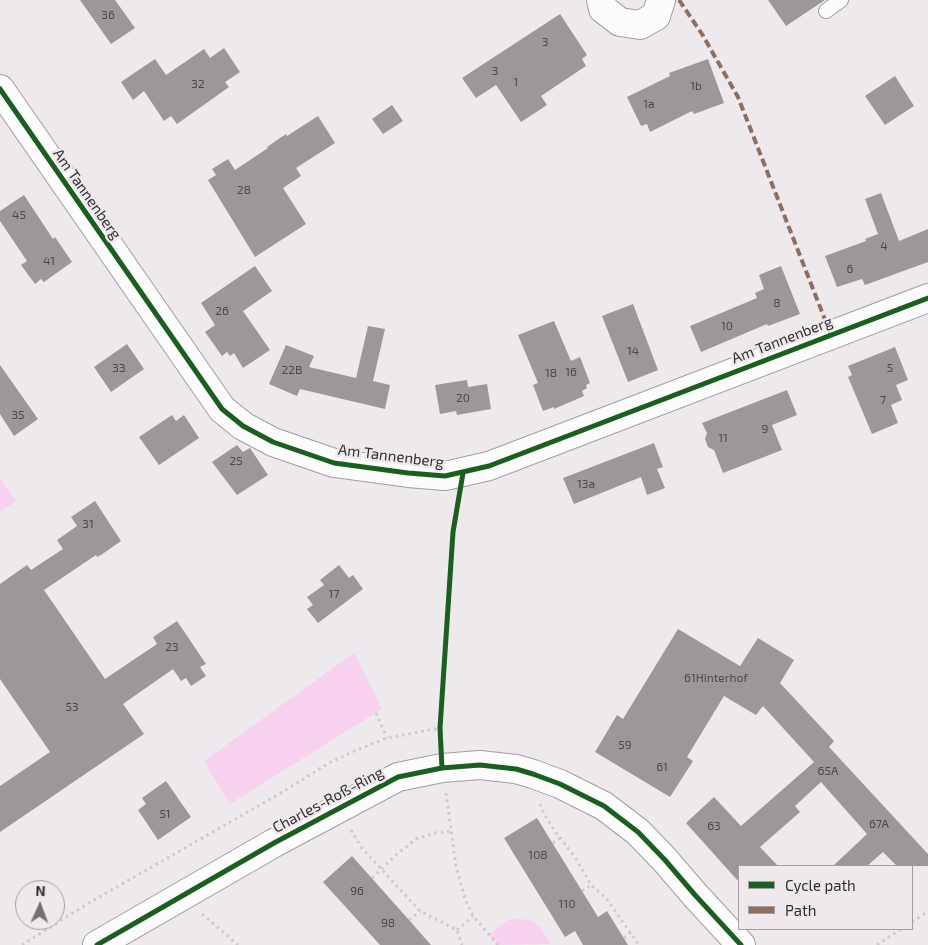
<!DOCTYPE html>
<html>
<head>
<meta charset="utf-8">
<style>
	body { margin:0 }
	#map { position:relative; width:928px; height:945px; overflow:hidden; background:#eee9ec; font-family:"Exo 2",sans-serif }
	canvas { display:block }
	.legend { position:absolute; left:738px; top:865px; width:175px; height:65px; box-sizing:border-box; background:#efe8ed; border:1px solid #a39ea2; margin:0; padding:6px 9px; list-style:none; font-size:15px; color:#312f31 }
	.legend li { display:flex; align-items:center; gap:10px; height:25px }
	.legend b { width:25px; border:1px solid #a39ea2 }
	.north { position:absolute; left:15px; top:880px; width:50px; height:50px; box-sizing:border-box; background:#efe8ed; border:1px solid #a39ea2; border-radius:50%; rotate:2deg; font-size:14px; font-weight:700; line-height:20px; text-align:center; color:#312f31 }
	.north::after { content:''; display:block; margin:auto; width:18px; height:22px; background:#737072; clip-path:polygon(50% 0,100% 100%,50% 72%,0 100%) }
</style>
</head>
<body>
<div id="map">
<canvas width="928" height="945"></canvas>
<ul class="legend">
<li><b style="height:6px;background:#1b5e20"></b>Cycle path</li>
<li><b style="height:6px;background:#8d6e63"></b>Path</li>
</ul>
<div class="north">N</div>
</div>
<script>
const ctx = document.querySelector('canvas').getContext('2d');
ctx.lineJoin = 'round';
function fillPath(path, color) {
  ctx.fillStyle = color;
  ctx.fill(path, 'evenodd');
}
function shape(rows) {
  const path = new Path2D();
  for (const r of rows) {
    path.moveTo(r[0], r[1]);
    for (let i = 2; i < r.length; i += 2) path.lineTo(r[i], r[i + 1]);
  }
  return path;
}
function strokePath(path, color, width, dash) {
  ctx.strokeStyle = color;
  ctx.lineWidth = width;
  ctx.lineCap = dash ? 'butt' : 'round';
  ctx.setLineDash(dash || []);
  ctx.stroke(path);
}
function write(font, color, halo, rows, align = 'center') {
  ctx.font = font + ' "Exo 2",sans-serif';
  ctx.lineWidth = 5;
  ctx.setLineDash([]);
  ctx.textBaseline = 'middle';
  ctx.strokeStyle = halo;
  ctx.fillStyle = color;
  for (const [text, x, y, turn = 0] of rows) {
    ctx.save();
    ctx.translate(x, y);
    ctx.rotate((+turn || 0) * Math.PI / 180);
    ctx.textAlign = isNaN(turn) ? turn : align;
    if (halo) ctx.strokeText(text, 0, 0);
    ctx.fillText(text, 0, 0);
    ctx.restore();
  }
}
fillPath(shape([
	[0,479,16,501,0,512],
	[354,653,382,709,230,804,204,761],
	[518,919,530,920,540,927,551,944,498,945,489,935,508,920]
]), '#f7d1ee');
fillPath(shape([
	[80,0,115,0,135,28,111,44],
	[768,0,825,0,786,26],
	[560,14,587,55,582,59,586,66,541,96,547,105,521,122,496,85,476,98,462,78],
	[224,48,240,72,225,82,229,87,177,124,171,116,164,121,144,91,133,100,121,82,155,59,166,75,204,49,210,58],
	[708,59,724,103,694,114,692,111,650,132,647,124,641,126,627,97,670,76,669,73],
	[895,76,914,106,885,125,865,96],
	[392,105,403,121,383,134,372,119],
	[318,116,335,143,296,168,301,176,283,188,306,224,255,257,208,180,216,175,212,169,228,159,235,170,268,148,267,147,286,134,287,136],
	[881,193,899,241,928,229,928,262,865,285,862,279,837,287,825,256,866,241,865,239,878,234,865,199],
	[24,195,53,239,55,237,72,262,44,282,41,279,35,284,21,265,27,261,0,221,0,211],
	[255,266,272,291,243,311,270,350,243,368,234,353,230,356,227,352,222,356,205,332,215,325,201,303],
	[781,266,800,314,768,326,767,324,701,352,690,326,757,298,755,293,764,289,759,275],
	[633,304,658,370,628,382,602,316],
	[554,321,571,361,580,357,590,383,586,385,587,388,582,391,584,396,554,409,554,407,543,411,533,385,538,383,518,335],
	[368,326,385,329,373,381,390,385,385,409,300,389,297,396,269,384,286,345,314,356,309,367,356,378],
	[127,344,144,369,111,392,94,367],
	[895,347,908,380,896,385,902,400,891,405,898,423,872,434,848,377,852,375,848,366],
	[0,365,38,419,14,436,0,414],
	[467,380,468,387,487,384,491,409,457,415,456,411,440,414,435,385],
	[787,390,797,415,772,425,782,450,723,473,714,450,708,447,705,439,707,433,702,423],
	[172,415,176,421,184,415,199,438,159,465,139,437],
	[654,443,663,467,657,469,665,488,647,495,641,477,574,504,563,478],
	[237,445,243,452,250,448,268,475,237,495,212,462],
	[95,501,121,541,101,555,97,557,96,555,44,590,105,679,157,644,153,637,177,621,206,664,200,667,206,676,191,686,186,678,181,681,173,669,123,704,144,734,0,832,0,786,50,752,0,679,0,584,27,565,31,570,63,549,57,540,77,526,71,517],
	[339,565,349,578,353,575,363,589,318,623,307,609,313,605,307,597,324,585,320,580],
	[678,629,740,666,758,638,794,660,780,683,834,741,829,747,928,854,928,866,897,866,883,852,867,866,833,866,867,834,821,782,795,806,800,812,760,847,778,866,739,866,739,882,686,823,714,797,741,826,814,762,763,706,756,715,724,696,687,757,693,761,670,797,595,752,617,715,623,719],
	[166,781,191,817,158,840,138,810,146,804,142,798],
	[537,818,598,917,607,911,628,945,583,945,575,931,565,937,504,838],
	[352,856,409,920,431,945,380,945,362,925,323,882]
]), '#9c989a');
const lane = shape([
	[826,11,841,0]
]);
const street = shape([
	[601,0,603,9,620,22,640,25,656,16,661,0],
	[0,89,222,409,243,426,273,442,334,463,408,473,445,476,489,466,928,298],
	[97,945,274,843,398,777,442,768,480,765,516,769,533,774,560,784,604,806,638,832,665,860,695,895,741,945]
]);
strokePath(lane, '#a19da0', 16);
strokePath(street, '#a19da0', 30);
strokePath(shape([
	[376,713,387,738],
	[446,793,456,866,465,899,473,916,498,945],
	[540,804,542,810,554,830,575,857,591,885,606,898,639,945],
	[351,830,361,847,420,911,457,930,462,945],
	[553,843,560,838],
	[372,878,397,854,416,839,435,833,451,831],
	[582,891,591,885],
	[202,914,238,945],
	[409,920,420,911],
	[912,922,928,911],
	[457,930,473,916],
	[624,938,631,932],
	[22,945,92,901,281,793,329,763,352,752,387,738,440,728],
	[877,945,901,929]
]), '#cccbcb', 3, [2.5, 4]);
strokePath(lane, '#fcfcfc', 14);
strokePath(street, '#fcfcfc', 28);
strokePath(shape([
	[679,0,702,34,738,97,831,335]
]), '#8d6e63', 4, [8, 4]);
strokePath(shape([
	[0,89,222,409,243,426,273,442,334,463,408,473,445,476,489,466,928,298],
	[442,768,440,728,453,532,463,473],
	[97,945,274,843,398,777,442,768,480,765,516,769,533,774,560,784,604,806,638,832,665,860,695,895,741,945]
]), '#1b5e20', 5);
write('12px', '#4c494b', null, [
	["36",108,15],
	["3",545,42],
	["3",495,71],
	["1",516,82],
	["32",198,84],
	["1b",696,86],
	["1a",649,104],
	["28",244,190],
	["45",19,215],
	["4",884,246],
	["41",49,261],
	["6",850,269],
	["8",777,303],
	["26",222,311],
	["10",727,326],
	["14",633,351],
	["33",119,368],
	["5",890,368],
	["22B",292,370],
	["16",571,372],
	["18",551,373],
	["20",463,398],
	["7",883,400],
	["35",18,415],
	["9",765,429],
	["11",723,438],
	["25",236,461],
	["13a",586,484],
	["31",88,524],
	["17",334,594],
	["23",172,647],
	["61Hinterhof",716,678],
	["53",72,707],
	["59",625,745],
	["61",662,767],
	["65A",828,771],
	["51",165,814],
	["67A",879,824],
	["63",714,826],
	["108",538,855],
	["96",357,891],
	["110",567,904],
	["98",388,923]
]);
write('15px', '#312f31', '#efe8ed', [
	["Am Tannenberg",87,194,55],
	["Am Tannenberg",782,340,-21],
	["Am Tannenberg",391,456,7],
	["Charles-Roß-Ring",328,800,-28]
]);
</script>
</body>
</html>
